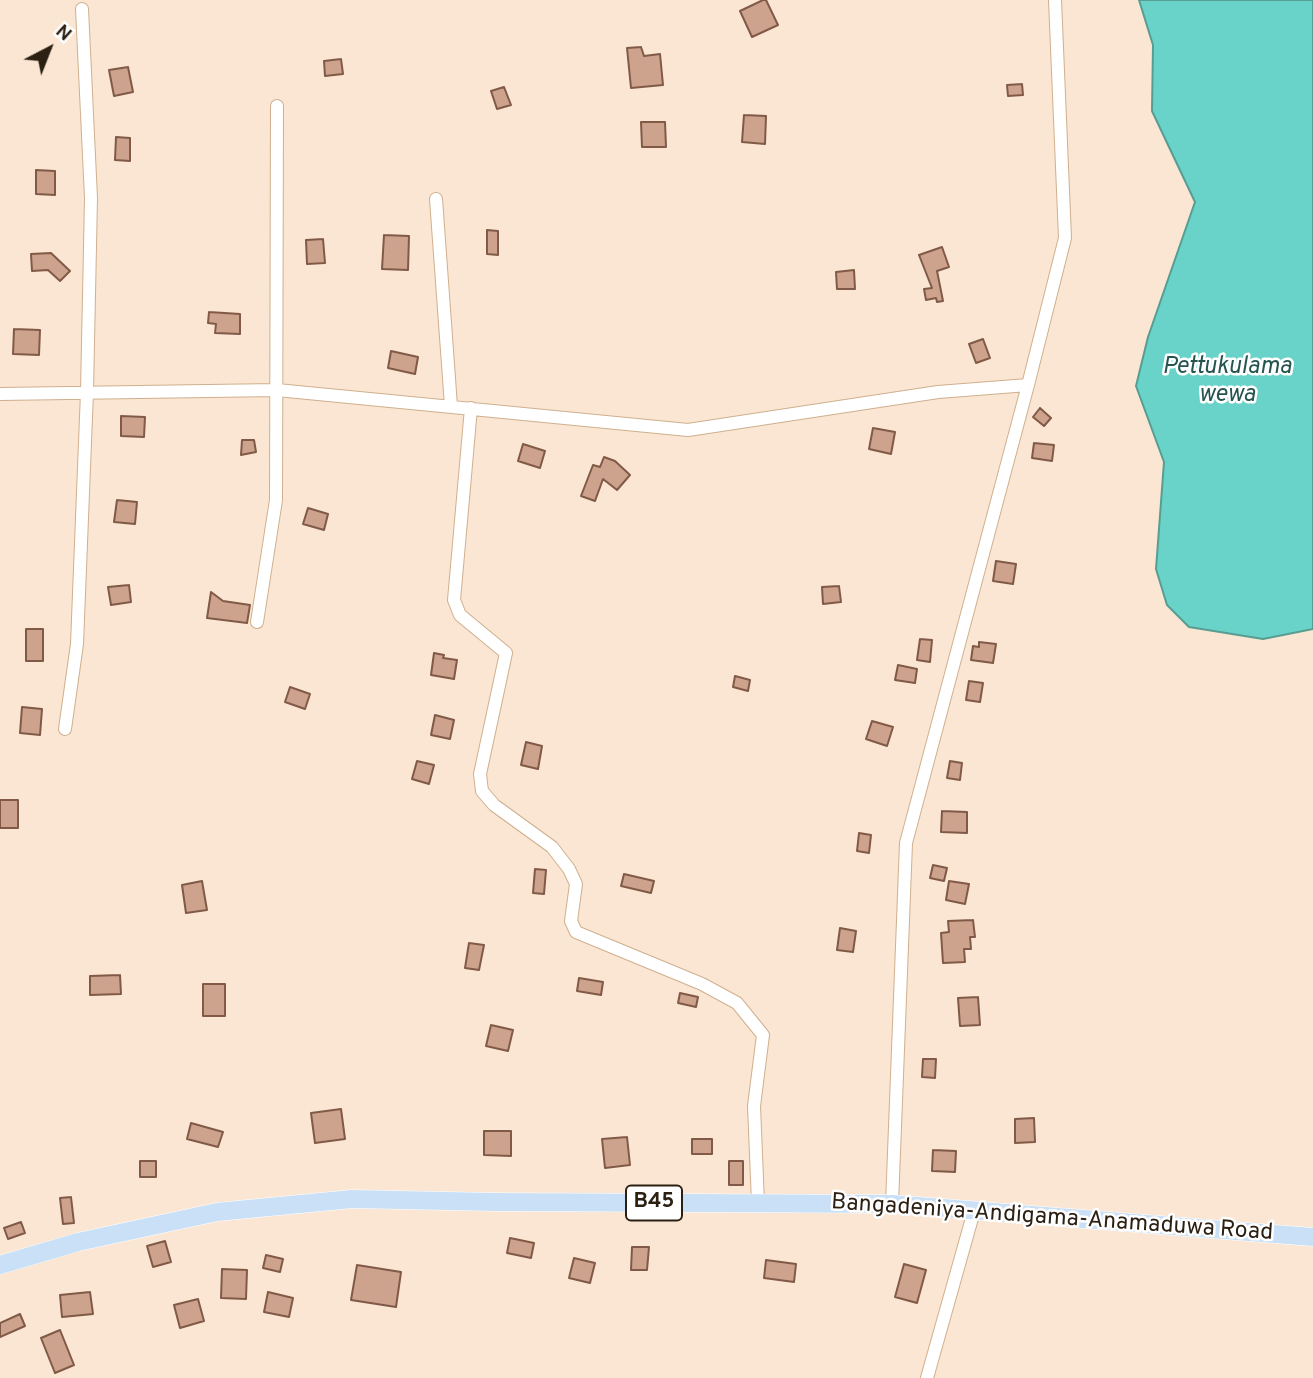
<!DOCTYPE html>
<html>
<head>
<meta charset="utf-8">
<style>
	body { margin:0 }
	#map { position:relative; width:1313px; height:1378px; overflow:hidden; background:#fae6d2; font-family:Overpass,sans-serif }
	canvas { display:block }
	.north { position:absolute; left:14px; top:14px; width:70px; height:70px; -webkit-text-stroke:5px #fff; paint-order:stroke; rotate:42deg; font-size:19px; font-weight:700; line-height:28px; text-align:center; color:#2c2013 }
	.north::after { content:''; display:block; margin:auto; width:24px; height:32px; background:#2c2013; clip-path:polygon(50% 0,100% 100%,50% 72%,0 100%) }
</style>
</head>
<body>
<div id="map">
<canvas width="1313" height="1378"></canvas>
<div class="north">N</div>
</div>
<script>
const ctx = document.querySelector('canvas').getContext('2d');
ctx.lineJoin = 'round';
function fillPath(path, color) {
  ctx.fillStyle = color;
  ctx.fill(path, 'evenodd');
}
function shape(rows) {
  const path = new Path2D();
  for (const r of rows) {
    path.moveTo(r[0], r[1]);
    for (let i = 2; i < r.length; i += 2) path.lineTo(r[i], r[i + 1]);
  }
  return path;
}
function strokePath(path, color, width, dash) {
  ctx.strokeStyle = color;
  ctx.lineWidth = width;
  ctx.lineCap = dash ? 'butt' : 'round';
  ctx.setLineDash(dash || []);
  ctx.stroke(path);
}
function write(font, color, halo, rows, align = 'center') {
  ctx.font = font + ' Overpass,sans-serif';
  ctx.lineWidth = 5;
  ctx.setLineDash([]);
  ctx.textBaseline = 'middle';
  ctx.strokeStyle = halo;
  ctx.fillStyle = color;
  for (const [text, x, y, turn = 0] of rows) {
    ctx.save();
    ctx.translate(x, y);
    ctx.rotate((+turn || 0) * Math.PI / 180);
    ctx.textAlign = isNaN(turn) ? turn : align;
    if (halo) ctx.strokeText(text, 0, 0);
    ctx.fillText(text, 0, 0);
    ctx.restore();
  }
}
const water = shape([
	[1139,0,1313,0,1313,629,1263,639,1189,627,1167,605,1156,569,1164,462,1136,386,1148,337,1195,202,1152,111,1153,45,1139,0]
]);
fillPath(water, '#6ad3c9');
strokePath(water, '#579d92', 2);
const building = shape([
	[763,0,766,0,778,25,752,37,740,11,763,0],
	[641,47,644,56,660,54,663,85,631,88,627,48,641,47],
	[341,59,343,74,325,76,324,61,341,59],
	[128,67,133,92,114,96,109,70,128,67],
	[1022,84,1023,95,1008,96,1007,85,1022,84],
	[504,87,511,105,497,109,491,91,504,87],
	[744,115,766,116,765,144,742,142,744,115],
	[641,122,665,122,666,147,642,147,641,122],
	[116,137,130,138,130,161,115,160,116,137],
	[36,170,55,171,55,195,36,194,36,170],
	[487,230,498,231,498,255,487,254,487,230],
	[384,235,409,236,408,270,382,269,384,235],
	[323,239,325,263,307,264,306,240,323,239],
	[942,247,949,267,937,271,943,301,937,302,936,298,926,300,924,289,932,288,919,255,942,247],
	[51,253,70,271,60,281,48,270,32,271,31,254,51,253],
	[854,270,855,289,837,289,836,272,854,270],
	[209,312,240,314,240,334,215,333,216,324,208,323,209,312],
	[14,329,40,330,39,355,13,354,14,329],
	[983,339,990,358,976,363,969,344,983,339],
	[391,351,418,357,415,374,388,368,391,351],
	[1040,408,1051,418,1044,426,1033,417,1040,408],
	[121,416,145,417,144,437,121,436,121,416],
	[873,428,895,432,891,454,869,449,873,428],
	[242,440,254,440,256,452,241,455,242,440],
	[1034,443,1054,445,1052,461,1032,458,1034,443],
	[523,444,545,451,540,468,518,461,523,444],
	[604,457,615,461,630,475,617,490,603,479,595,501,581,496,593,465,600,467,604,457],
	[117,500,137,502,135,524,114,522,117,500],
	[308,508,328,514,324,530,303,524,308,508],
	[996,561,1016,564,1013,584,993,581,996,561],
	[129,585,131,602,111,605,108,587,129,585],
	[839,586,841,602,823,604,822,587,839,586],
	[211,592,223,601,250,605,247,623,207,618,211,592],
	[26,629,43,629,43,661,26,661,26,629],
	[920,639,932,640,930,662,917,660,920,639],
	[979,642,996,644,993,663,971,660,973,646,979,647,979,642],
	[434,653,444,655,443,658,457,660,454,679,431,675,434,653],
	[898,665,917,669,915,683,895,680,898,665],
	[735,676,750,680,748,691,733,687,735,676],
	[969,681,983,683,980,702,966,700,969,681],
	[290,687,310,694,305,709,285,702,290,687],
	[22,707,42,709,40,735,20,733,22,707],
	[435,715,454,720,450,739,431,735,435,715],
	[872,721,893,727,887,746,866,739,872,721],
	[526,742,542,746,538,769,521,765,526,742],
	[417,761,434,765,429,784,412,779,417,761],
	[950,761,962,763,960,780,947,778,950,761],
	[0,800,18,800,18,828,0,828,0,800],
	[942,811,967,812,967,833,941,832,942,811],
	[859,833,871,835,869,853,857,851,859,833],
	[933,865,947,868,944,881,930,878,933,865],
	[535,869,546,870,544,894,533,893,535,869],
	[624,874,654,881,651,893,621,886,624,874],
	[202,881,207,910,186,913,182,885,202,881],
	[949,881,969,884,965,904,946,900,949,881],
	[973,920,975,937,970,937,971,949,964,949,965,962,943,963,941,933,949,932,948,921,973,920],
	[840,928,856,931,853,952,837,950,840,928],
	[469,943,484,945,479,970,465,968,469,943],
	[120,975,121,994,90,995,90,976,120,975],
	[579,978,603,982,601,995,577,991,579,978],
	[203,984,225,984,225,1016,203,1016,203,984],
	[680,993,698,997,696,1007,678,1003,680,993],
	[978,997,980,1025,960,1026,958,998,978,997],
	[491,1025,513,1030,508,1051,486,1046,491,1025],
	[923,1059,936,1059,935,1078,922,1077,923,1059],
	[341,1109,345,1139,315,1143,311,1113,341,1109],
	[1034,1118,1035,1142,1015,1143,1015,1119,1034,1118],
	[191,1123,223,1132,218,1147,187,1139,191,1123],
	[484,1131,511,1131,511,1156,484,1155,484,1131],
	[627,1137,630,1165,605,1168,602,1139,627,1137],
	[692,1139,712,1139,712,1154,692,1154,692,1139],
	[933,1150,956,1151,955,1172,932,1171,933,1150],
	[140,1161,156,1161,156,1177,140,1177,140,1161],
	[729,1161,743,1161,743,1185,729,1185,729,1161],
	[71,1197,74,1223,63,1224,60,1198,71,1197],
	[21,1222,25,1233,8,1239,4,1228,21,1222],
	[510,1238,534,1243,531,1258,507,1253,510,1238],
	[165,1241,171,1262,153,1267,147,1246,165,1241],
	[632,1247,649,1247,647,1270,631,1270,632,1247],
	[266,1255,283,1259,280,1272,263,1268,266,1255],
	[574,1258,595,1263,590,1283,569,1278,574,1258],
	[766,1260,796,1264,794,1282,764,1278,766,1260],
	[904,1264,926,1270,917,1303,895,1297,904,1264],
	[357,1265,401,1272,396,1307,351,1300,357,1265],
	[222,1269,247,1270,246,1299,221,1298,222,1269],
	[90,1292,93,1314,62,1317,60,1295,90,1292],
	[268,1292,293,1298,289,1317,264,1312,268,1292],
	[198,1299,204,1321,180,1328,174,1305,198,1299],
	[20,1314,25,1326,0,1337,0,1323,20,1314],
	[60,1330,74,1365,55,1373,41,1338,60,1330]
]);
fillPath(building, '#cda38e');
strokePath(building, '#805a47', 2);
const minor = shape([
	[436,199,451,406],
	[0,394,277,390,688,430,938,392,1028,385],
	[471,408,454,600,460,615,506,653,480,774,482,791,494,805,552,847,569,869,576,884,571,921,576,932,702,984,737,1003,763,1035,754,1106,758,1203],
	[257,622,276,500,277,106],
	[65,729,77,644,87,392,91,198,82,9],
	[892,1204,906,843,1028,385,1065,238,1055,0],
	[927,1378,974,1211]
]);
const primary = shape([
	[0,1265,78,1242,217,1212,352,1199,495,1202,892,1204,1313,1237]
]);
strokePath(minor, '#cfb08f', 14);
strokePath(primary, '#fff', 19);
strokePath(minor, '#fff', 12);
strokePath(primary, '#cae0f7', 18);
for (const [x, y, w] of [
	[654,1203,56]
]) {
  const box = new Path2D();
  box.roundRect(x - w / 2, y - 17.5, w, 35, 5);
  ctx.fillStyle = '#fff';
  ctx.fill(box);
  strokePath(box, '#2c2013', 2);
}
write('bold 21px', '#2c2013', null, [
	["B45",654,1203]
]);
write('23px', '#2c2013', '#fff', [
	["Bangadeniya-Andigama-Anamaduwa Road",1052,1219,4]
]);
write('italic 24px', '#265550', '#fff', [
	["Pettukulama",1227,368],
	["wewa",1227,396]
]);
</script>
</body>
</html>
